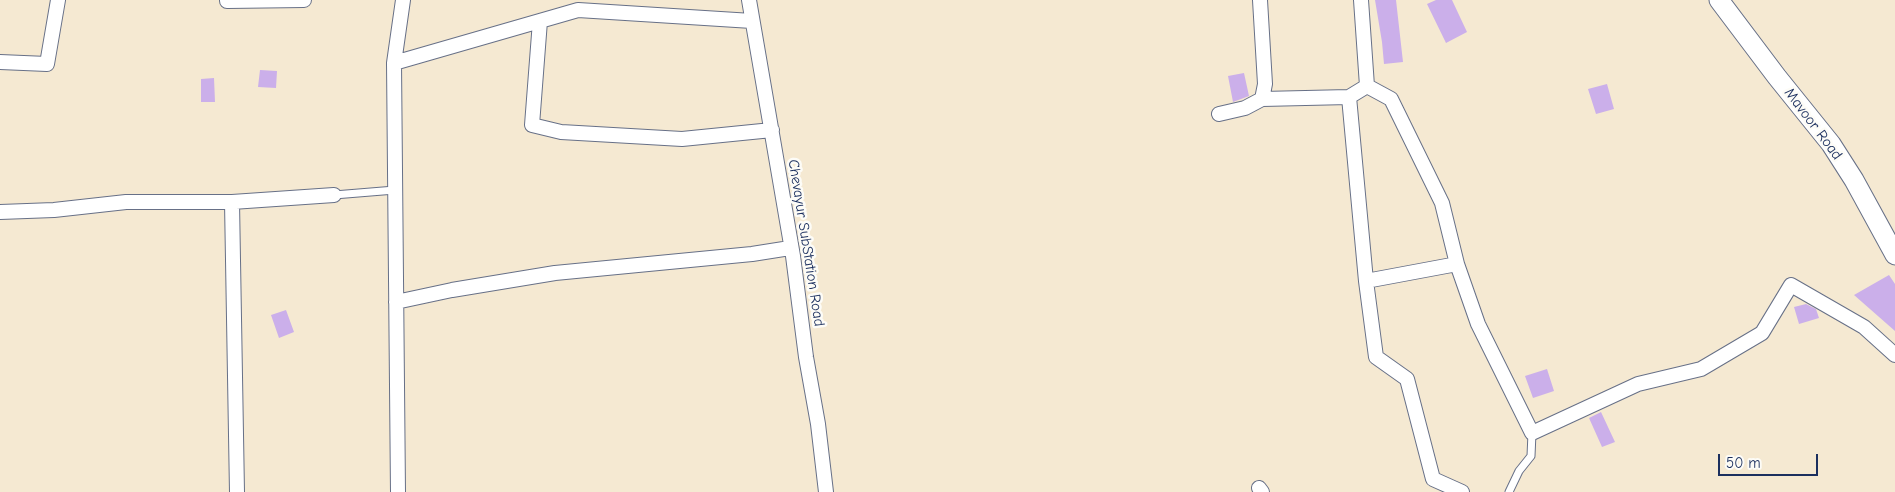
<!DOCTYPE html>
<html>
<head>
<meta charset="utf-8">
<style>
	body { margin:0 }
	#map { position:relative; width:1895px; height:492px; overflow:hidden; background:#f5e9d2; font-family:"Comic Neue",sans-serif }
	canvas { display:block }
	.scale { position:absolute; left:1718px; top:454px; width:100px; height:22px; box-sizing:border-box; border:2px solid #1b2f5e; border-top:0; padding-left:6px; font-size:15px; line-height:18px; white-space:nowrap; color:#1b2f5e; -webkit-text-stroke:4px #fdfcf7; paint-order:stroke }
</style>
</head>
<body>
<div id="map">
<canvas width="1895" height="492"></canvas>
<div class="scale">50 m</div>
</div>
<script>
const ctx = document.querySelector('canvas').getContext('2d');
ctx.lineJoin = 'round';
function fillPath(path, color) {
  ctx.fillStyle = color;
  ctx.fill(path, 'evenodd');
}
function shape(rows) {
  const path = new Path2D();
  for (const r of rows) {
    path.moveTo(r[0], r[1]);
    for (let i = 2; i < r.length; i += 2) path.lineTo(r[i], r[i + 1]);
  }
  return path;
}
function strokePath(path, color, width, dash) {
  ctx.strokeStyle = color;
  ctx.lineWidth = width;
  ctx.lineCap = dash ? 'butt' : 'round';
  ctx.setLineDash(dash || []);
  ctx.stroke(path);
}
function write(font, color, halo, rows, align = 'center') {
  ctx.font = font + ' "Comic Neue",sans-serif';
  ctx.lineWidth = 5;
  ctx.setLineDash([]);
  ctx.textBaseline = 'middle';
  ctx.strokeStyle = halo;
  ctx.fillStyle = color;
  for (const [text, x, y, turn = 0] of rows) {
    ctx.save();
    ctx.translate(x, y);
    ctx.rotate((+turn || 0) * Math.PI / 180);
    ctx.textAlign = isNaN(turn) ? turn : align;
    if (halo) ctx.strokeText(text, 0, 0);
    ctx.fillText(text, 0, 0);
    ctx.restore();
  }
}
fillPath(shape([
	[1375,0,1396,0,1403,62,1384,64,1382,42],
	[1436,0,1452,0,1467,32,1446,43,1427,4],
	[260,70,277,71,276,88,258,87],
	[1244,73,1249,96,1233,102,1228,76],
	[214,78,215,102,201,102,201,79],
	[1607,84,1614,109,1596,114,1588,89],
	[1889,275,1895,284,1895,331,1854,295],
	[1806,304,1816,309,1819,318,1799,324,1794,307],
	[286,310,294,332,279,338,271,315],
	[1547,369,1554,391,1533,398,1525,376],
	[1601,412,1615,442,1602,447,1589,418]
]), '#cbafea');
const lane = shape([
	[334,195,395,190],
	[1509,492,1519,471,1531,456,1532,433]
]);
const street = shape([
	[227,0,227,1,304,0],
	[749,0,793,256,806,357,818,424,826,492],
	[540,21,532,125,561,132,682,139,772,130],
	[0,62,47,64,58,0],
	[394,63,578,10,752,21],
	[1367,86,1391,99,1442,203,1457,264],
	[1349,97,1366,281,1376,357,1407,379,1433,479,1462,492],
	[1262,99,1349,97,1367,86,1361,0],
	[1219,114,1245,108,1262,99,1265,84,1260,0],
	[232,202,334,195],
	[0,212,54,210,126,202,232,202,237,492],
	[1366,281,1457,264,1478,324,1532,433,1638,384,1701,369,1762,333,1791,285,1864,327,1895,355],
	[396,302,452,290,555,273,752,254,790,248],
	[1259,488,1262,492],
	[398,492,394,63,403,0]
]);
const secondary = shape([
	[1719,0,1777,77,1831,144,1854,180,1895,255]
]);
strokePath(lane, '#677087', 9);
strokePath(street, '#677087', 16);
strokePath(secondary, '#677087', 21);
strokePath(lane, '#fff', 7);
strokePath(street, '#fff', 14);
strokePath(secondary, '#fff', 19);
write('15px', '#1b2f5e', '#fdfcf7', [
	["Mavoor Road",1813,124,53],
	["Chevayur SubStation Road",806,243,81]
]);
</script>
</body>
</html>
